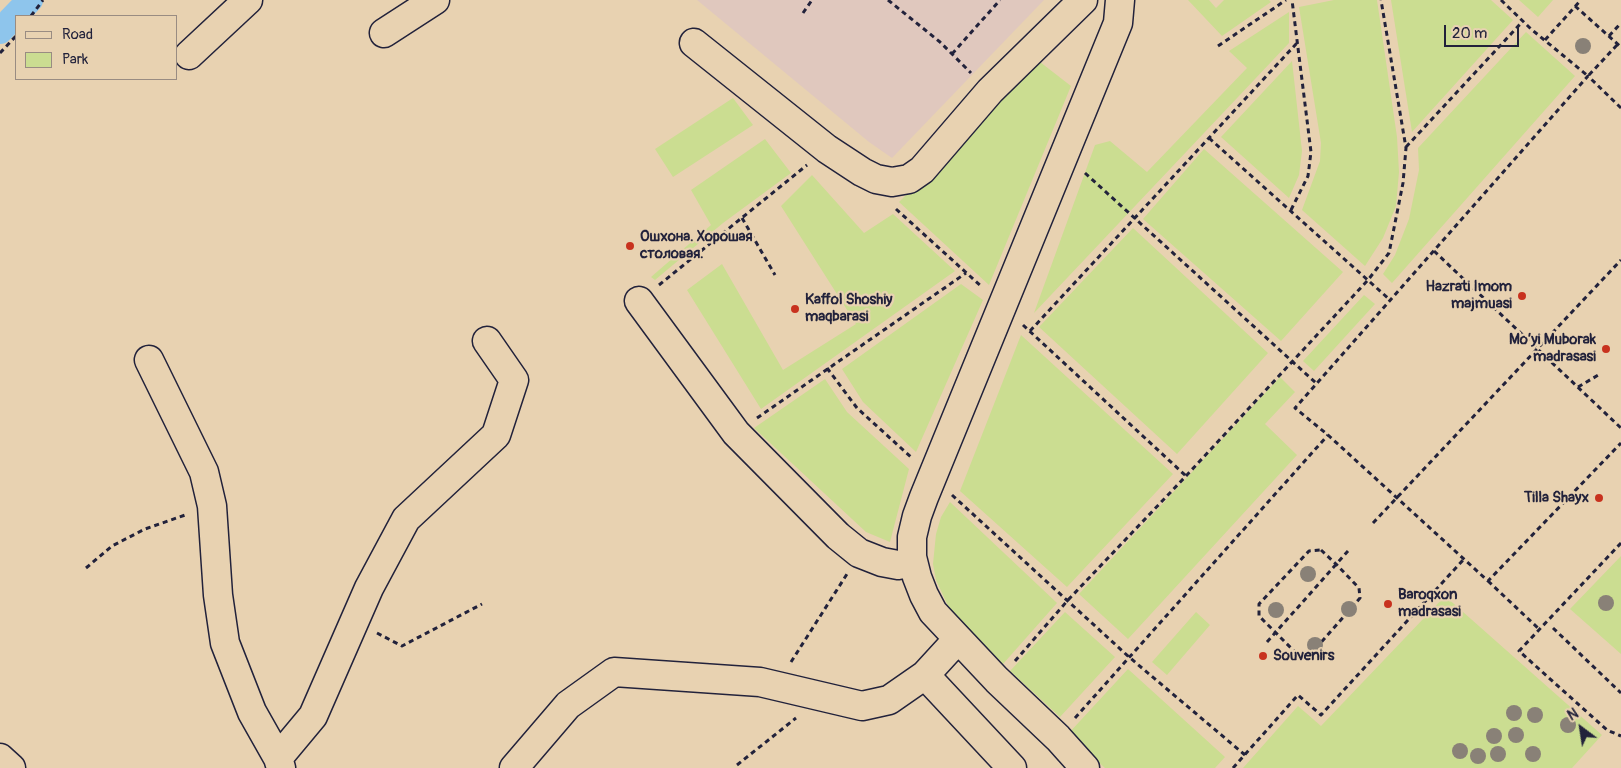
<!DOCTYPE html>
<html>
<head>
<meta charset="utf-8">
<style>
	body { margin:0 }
	#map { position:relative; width:1621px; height:768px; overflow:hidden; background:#e8d2b1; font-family:Pangolin,sans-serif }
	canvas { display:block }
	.legend { position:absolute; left:15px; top:15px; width:162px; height:65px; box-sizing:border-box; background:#e8d2b1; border:1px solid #998c82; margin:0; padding:6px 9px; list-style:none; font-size:15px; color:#22223b }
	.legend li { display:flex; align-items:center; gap:10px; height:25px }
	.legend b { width:25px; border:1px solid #998c82 }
	.north { position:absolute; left:1556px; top:703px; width:50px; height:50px; -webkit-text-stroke:4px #e8d2b1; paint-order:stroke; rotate:329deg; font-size:14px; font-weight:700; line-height:20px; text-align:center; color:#22223b }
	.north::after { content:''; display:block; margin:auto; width:18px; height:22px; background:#22223b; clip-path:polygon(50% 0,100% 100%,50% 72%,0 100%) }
	.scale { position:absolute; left:1444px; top:25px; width:75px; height:22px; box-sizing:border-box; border:2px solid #22223b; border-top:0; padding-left:6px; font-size:15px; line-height:18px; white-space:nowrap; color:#22223b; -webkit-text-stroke:4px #e8d2b1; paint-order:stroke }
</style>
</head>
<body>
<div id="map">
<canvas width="1621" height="768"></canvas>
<ul class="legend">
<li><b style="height:6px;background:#e8d2b1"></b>Road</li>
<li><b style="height:14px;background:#cbdd91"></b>Park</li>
</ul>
<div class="north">N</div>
<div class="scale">20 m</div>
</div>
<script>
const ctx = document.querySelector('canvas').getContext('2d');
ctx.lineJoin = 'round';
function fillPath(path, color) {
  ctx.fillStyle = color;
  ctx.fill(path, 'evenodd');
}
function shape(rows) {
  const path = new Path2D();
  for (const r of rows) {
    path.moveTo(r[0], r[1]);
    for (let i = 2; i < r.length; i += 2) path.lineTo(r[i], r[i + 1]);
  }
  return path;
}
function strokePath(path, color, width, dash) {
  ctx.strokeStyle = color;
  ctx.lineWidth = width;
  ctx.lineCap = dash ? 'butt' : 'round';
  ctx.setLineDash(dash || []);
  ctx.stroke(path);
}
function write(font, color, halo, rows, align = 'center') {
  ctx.font = font + ' Pangolin,sans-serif';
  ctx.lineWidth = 4.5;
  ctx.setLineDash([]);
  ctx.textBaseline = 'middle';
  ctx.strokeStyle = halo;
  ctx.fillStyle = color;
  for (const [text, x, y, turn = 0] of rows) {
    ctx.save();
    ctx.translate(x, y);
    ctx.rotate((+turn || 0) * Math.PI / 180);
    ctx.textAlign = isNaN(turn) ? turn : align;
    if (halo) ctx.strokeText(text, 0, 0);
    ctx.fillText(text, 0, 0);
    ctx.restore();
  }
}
fillPath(shape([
	[697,0,1044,0,892,158,869,142]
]), '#e0c8be');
fillPath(shape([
	[1188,0,1209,0,1216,8,1224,0,1269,0,1271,2,1222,36],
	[1334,0,1377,0,1397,137,1399,172,1396,206,1383,238,1365,266,1302,210,1320,161,1321,143,1299,7],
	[1391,0,1491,0,1513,20,1412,132],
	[1519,0,1553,0,1538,17],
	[1289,12,1289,43,1034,313,1095,145,1110,141,1147,172,1247,68,1229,51],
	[1526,32,1575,76,1392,283,1383,274,1395,255,1409,219,1419,170,1418,148],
	[1292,61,1302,151,1299,175,1289,198,1221,137],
	[1040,62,1071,86,989,285,899,202],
	[733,98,753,125,673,177,655,149],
	[765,139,791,173,723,223,655,280,651,277,711,225,691,190],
	[1204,149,1343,272,1281,341,1143,219],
	[812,175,864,233,893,214,955,271,761,409,687,290,722,264,783,370,856,324,781,206],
	[1133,228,1268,353,1177,454,1039,327],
	[961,284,983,300,916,452,863,402,842,369],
	[1364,295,1375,304,1314,371,1303,361],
	[1021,335,1173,474,1067,587,960,491],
	[1280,377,1295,392,1265,424,1297,455,1128,639,1079,594],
	[825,379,847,412,909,469,890,542,866,532,754,428],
	[950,502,1057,603,1003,664,949,608,936,580,933,564,936,534,941,517],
	[1621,556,1621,654,1570,609],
	[1445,596,1602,735,1572,768,1243,768,1298,706,1321,726],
	[1065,612,1115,657,1060,717,1010,671],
	[1196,612,1210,625,1167,675,1152,662],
	[1128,669,1225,757,1215,768,1105,768,1068,734]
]), '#cbdd91');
strokePath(shape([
	[0,31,30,0]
]), '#8ec5ec', 26);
const minor = shape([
	[384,33,435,0],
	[694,43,827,149,862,172,876,179,892,182,909,179,922,170,990,91,1083,0],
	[189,55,248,0],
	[639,301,736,433,838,536,859,553,882,562,898,565,913,562],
	[149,360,204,472,212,506,218,595,225,643,252,712,278,758,281,768],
	[925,675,1012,768],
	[0,758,11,768],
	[278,758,313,716,369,588,406,519,496,435,514,380,487,341],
	[514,768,568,705,614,672,760,682,862,706,889,700,925,675,958,639],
	[1085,768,1058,738,997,680,933,612,924,595,917,577,912,557,912,537,917,516,924,497,1118,23,1120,0]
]);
strokePath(minor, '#22223b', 31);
strokePath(shape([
	[888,0,940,42,971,73],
	[1501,0,1531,29,1588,76,1618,44],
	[1575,6,1621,47],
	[803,13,812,0],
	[31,16,43,0],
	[1609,36,1621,23],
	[1545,40,1581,0],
	[1218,46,1286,0],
	[0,53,16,36],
	[952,54,1000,0],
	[1621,108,1588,76,1295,408,1328,435,1488,581,1621,443],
	[1209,138,1389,299],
	[1406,147,1523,21],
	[1085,173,1316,383],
	[896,209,982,287],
	[1291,210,1308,176,1311,152,1292,0],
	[742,218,775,275],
	[1434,251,1621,428],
	[659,285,807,165],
	[1023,325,1186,476],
	[1030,331,1297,43],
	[827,368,857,408,912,458],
	[1578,387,1600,374],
	[757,418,966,273],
	[952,495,1129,657,1245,755],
	[1373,523,1621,260],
	[1621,543,1519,651,1607,730,1621,736],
	[1321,550,1336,564,1359,588,1360,598,1310,655,1297,654,1259,616,1259,604,1309,551,1321,550],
	[86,568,112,546,145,529,188,514],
	[1488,581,1539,629],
	[1553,628,1621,693],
	[377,633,402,646,482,604],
	[1267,642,1348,551],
	[1015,661,1068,600,1186,476,1368,280,1389,253,1403,183,1406,148,1381,0],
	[791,662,847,574],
	[1075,718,1328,435],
	[737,765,796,718],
	[1233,768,1298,695,1321,715,1464,559]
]), '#22223b', 3, [5, 4]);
strokePath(minor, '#e8d2b1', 28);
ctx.fillStyle = '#898177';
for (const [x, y] of [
	[1583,46],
	[1308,574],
	[1606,603],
	[1349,609],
	[1276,610],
	[1315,645],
	[1514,713],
	[1535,715],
	[1568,725],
	[1516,735],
	[1494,736],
	[1460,751],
	[1498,754],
	[1533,754],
	[1478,756]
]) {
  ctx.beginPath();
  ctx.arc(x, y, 8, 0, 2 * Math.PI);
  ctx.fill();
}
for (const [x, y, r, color] of [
	[630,246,5,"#c8321e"],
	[1522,296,5,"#c8321e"],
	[795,309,5,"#c8321e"],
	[1606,349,5,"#c8321e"],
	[1599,498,5,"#c8321e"],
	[1388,604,5,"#c8321e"],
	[1263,656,5,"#c8321e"]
]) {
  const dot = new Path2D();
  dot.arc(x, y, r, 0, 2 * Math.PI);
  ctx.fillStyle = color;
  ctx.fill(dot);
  strokePath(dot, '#e8d2b1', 2);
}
write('bold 15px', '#22223b', '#e8d2b1', [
	["Ошхона. Хорошая",640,237],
	["столовая.",640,254],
	["Hazrati Imom",1512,287,"right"],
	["majmuasi",1512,304,"right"],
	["Kaffol Shoshiy",805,300],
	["maqbarasi",805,317],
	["Mo’yi Muborak",1596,340,"right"],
	["madrasasi",1596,357,"right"],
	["Tilla Shayx",1589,498,"right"],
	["Baroqxon",1398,595],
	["madrasasi",1398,612],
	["Souvenirs",1273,656]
], 'left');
</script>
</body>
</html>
